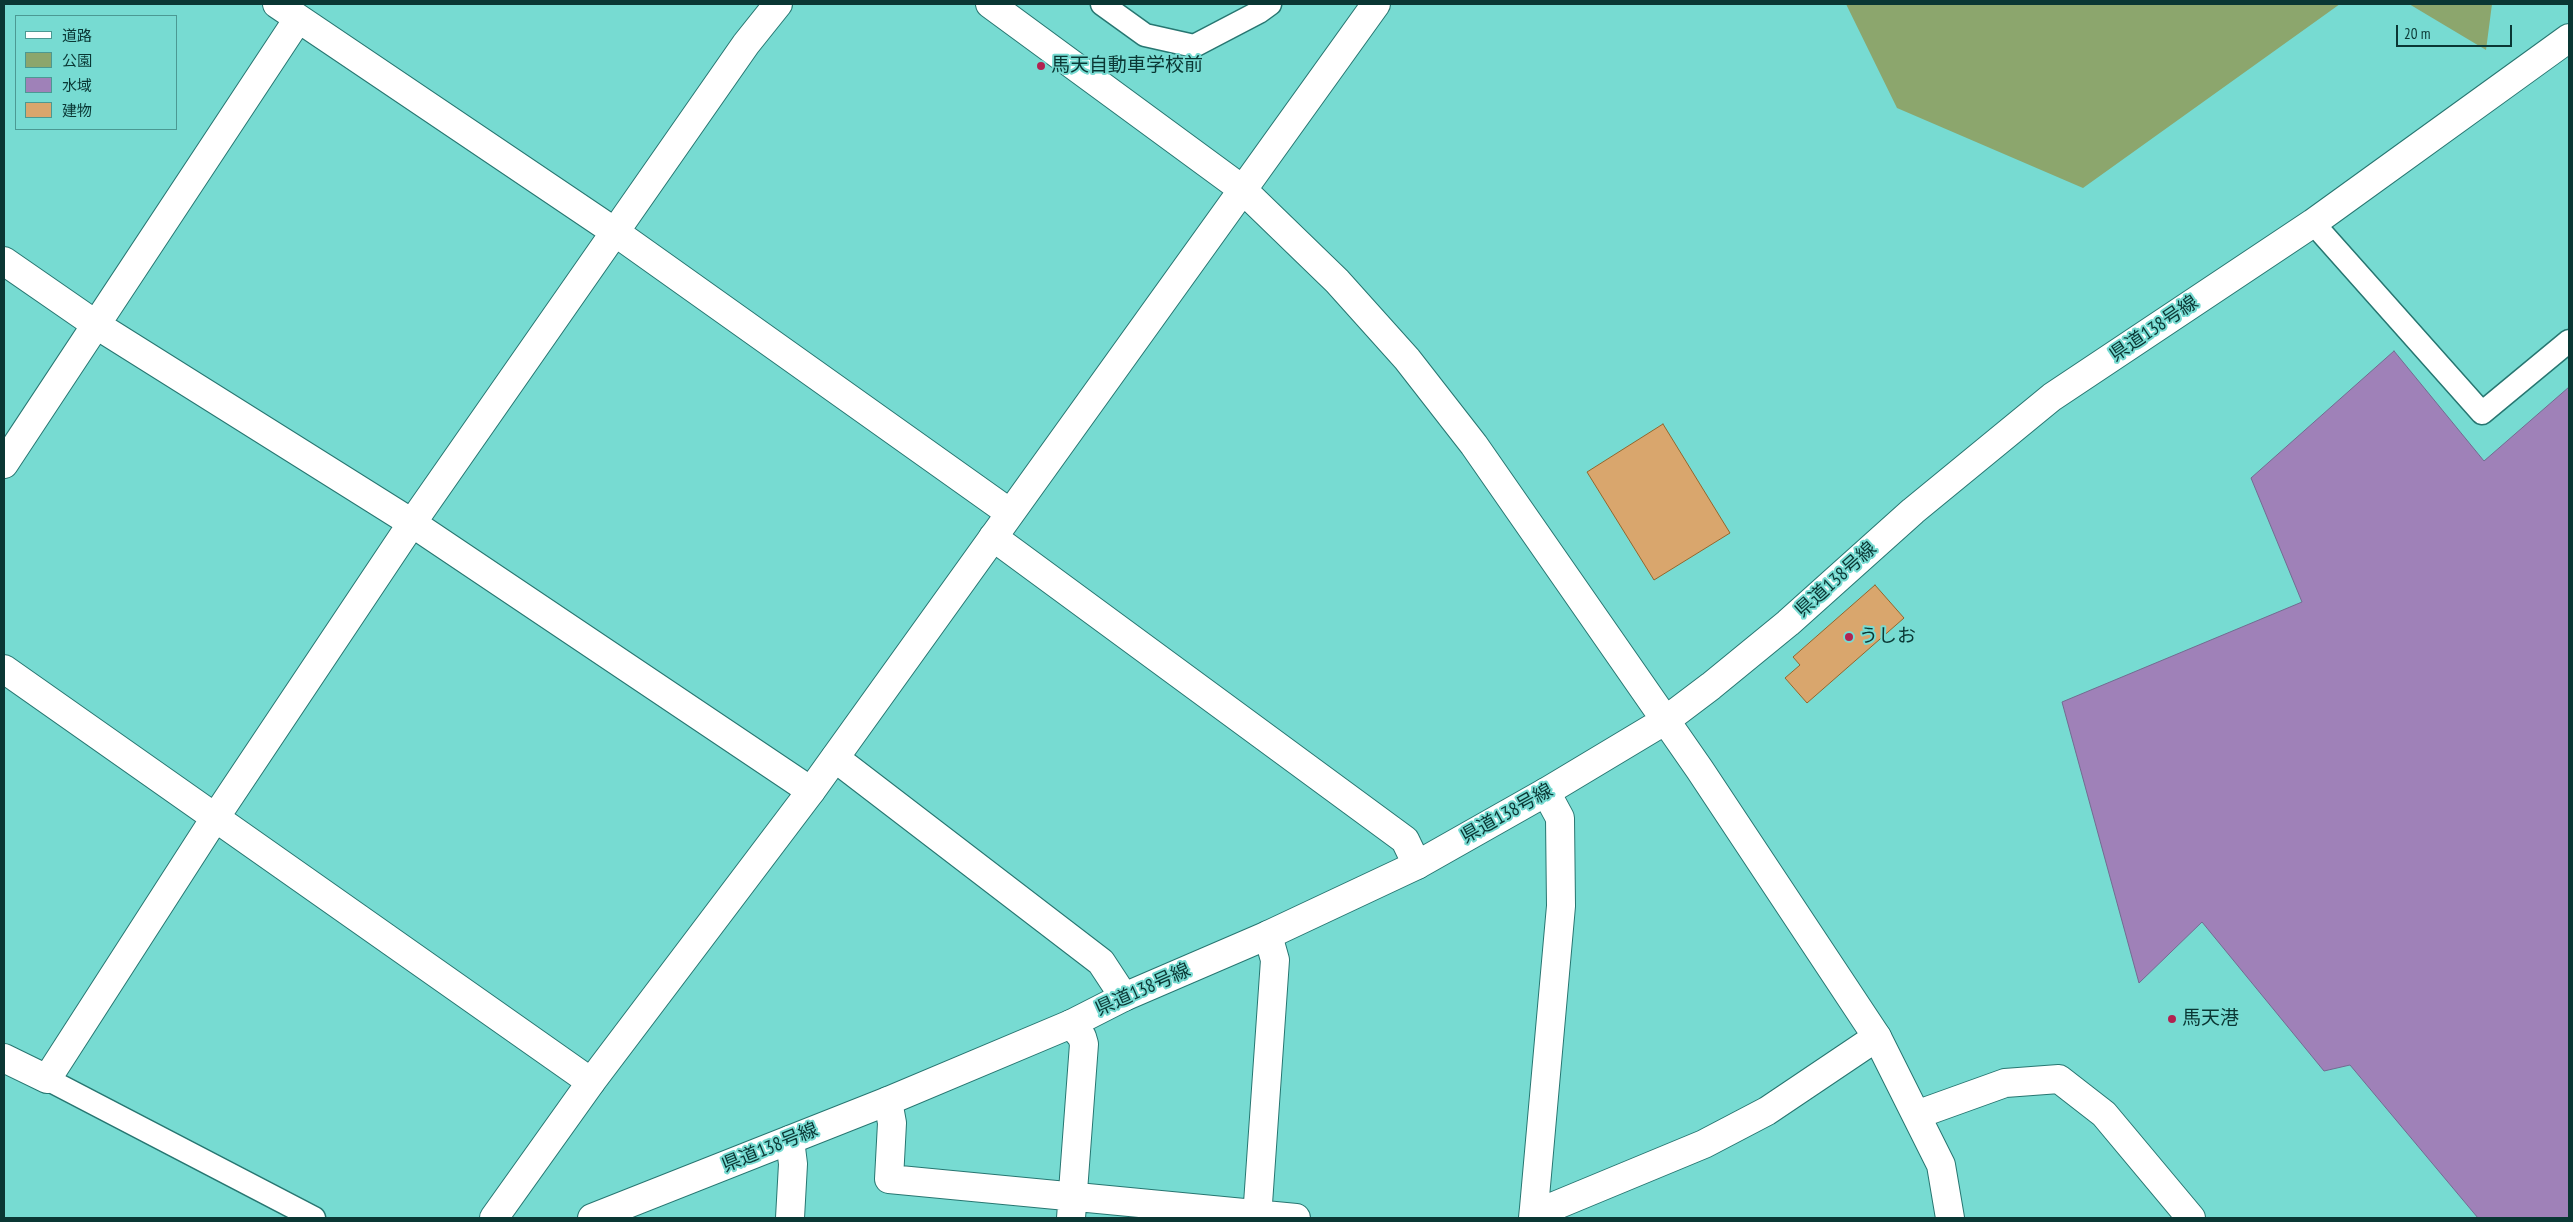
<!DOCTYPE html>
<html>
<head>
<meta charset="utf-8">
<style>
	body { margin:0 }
	#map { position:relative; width:2573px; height:1222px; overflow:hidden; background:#77dbd2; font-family:"PT Sans Narrow","Noto Sans JP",sans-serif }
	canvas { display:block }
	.frame { position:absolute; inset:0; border:5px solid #0a3734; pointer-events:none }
	.legend { position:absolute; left:15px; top:15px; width:162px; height:115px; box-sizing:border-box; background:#77dbd2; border:1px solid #4b9993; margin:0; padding:6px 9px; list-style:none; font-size:15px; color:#0a3734 }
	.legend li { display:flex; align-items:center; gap:10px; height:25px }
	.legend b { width:25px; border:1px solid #4b9993 }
	.scale { position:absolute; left:2396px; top:25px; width:116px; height:22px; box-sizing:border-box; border:2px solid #0a3734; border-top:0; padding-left:6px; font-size:15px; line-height:18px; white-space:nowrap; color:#0a3734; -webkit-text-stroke:4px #77dbd2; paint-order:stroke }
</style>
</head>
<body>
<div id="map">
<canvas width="2573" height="1222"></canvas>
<div class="frame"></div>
<ul class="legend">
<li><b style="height:6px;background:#fff"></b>道路</li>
<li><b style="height:14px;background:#8ca66d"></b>公園</li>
<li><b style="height:14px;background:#9f81b8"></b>水域</li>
<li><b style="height:14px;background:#d9a66d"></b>建物</li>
</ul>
<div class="scale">20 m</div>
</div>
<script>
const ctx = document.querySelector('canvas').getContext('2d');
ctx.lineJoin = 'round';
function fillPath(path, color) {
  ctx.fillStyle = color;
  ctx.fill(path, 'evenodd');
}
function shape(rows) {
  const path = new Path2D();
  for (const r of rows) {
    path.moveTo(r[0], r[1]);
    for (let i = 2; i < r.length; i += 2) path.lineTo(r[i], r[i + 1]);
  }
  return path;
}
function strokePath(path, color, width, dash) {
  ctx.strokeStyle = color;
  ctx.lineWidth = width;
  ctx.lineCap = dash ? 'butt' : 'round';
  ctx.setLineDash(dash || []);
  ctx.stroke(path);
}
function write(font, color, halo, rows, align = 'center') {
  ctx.font = font + ' "PT Sans Narrow","Noto Sans JP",sans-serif';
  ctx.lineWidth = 4;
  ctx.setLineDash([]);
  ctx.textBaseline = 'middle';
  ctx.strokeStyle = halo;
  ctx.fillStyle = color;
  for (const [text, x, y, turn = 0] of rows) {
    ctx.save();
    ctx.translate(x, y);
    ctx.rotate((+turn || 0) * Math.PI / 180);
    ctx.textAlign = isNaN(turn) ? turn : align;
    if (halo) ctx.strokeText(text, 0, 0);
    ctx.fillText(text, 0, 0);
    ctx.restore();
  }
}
fillPath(shape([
	[1846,4,2340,4,2083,188,1897,108],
	[2409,4,2492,4,2486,50]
]), '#8ca66d');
const water = shape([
	[2394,351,2484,461,2569,387,2569,1218,2478,1218,2350,1065,2324,1071,2202,922,2139,983,2062,702,2302,602,2251,478,2394,351]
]);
fillPath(water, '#9f81b8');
strokePath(water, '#726b90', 1);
const building = shape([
	[1663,424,1730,533,1654,580,1587,472,1663,424],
	[1875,585,1904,618,1807,703,1785,678,1800,665,1793,657,1875,585]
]);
fillPath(building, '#d9a66d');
strokePath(building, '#94652b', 1);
const lane = shape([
	[1102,4,1145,35,1194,46,1259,12,1270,4],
	[2313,223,2482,413,2569,341],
	[47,1079,314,1218]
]);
const street = shape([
	[277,4,615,232,1010,513],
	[4,261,95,324,412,523,811,791],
	[4,464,298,19],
	[993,537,1405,840,1417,865],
	[4,669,591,1082],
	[835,758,1101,962,1124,997],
	[1071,1024,1082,1037,1084,1044,1071,1218],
	[4,1058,47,1079,215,818,412,523,746,44,778,4],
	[888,1101,892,1123,889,1179,1296,1218],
	[1916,1115,2005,1083,2059,1079,2104,1114,2191,1218],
	[790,1140,793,1164,790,1218],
	[1534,1208,1561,906,1560,818,1546,792],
	[1257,1218,1275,960,1268,935],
	[1533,1218,1534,1208,1552,1207,1704,1144,1767,1111,1877,1037,1941,1165,1950,1218]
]);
const secondary = shape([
	[990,4,1242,189,1337,281,1407,359,1474,445,1700,770,1877,1037],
	[494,1218,591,1082,811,791,1376,4],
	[592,1218,888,1101,1071,1024,1124,997,1268,935,1417,865,1546,792,1666,720,1711,686,1788,623,1913,511,2052,397,2313,223,2569,38]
]);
strokePath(lane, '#277671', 25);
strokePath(street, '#277671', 30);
strokePath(secondary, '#277671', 30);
strokePath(lane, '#fff', 22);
strokePath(street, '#fff', 28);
strokePath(secondary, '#fff', 28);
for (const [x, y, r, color] of [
	[1041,66,5,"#b22250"],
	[1849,637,5,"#b22250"],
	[2172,1019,5,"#b22250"]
]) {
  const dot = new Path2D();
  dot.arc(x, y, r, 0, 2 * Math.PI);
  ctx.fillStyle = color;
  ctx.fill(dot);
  strokePath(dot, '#77dbd2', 2);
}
write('19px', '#0a3734', '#77dbd2', [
	["馬天自動車学校前",1051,66],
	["うしお",1859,637],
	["馬天港",2182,1019]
], 'left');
write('19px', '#0a3734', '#77dbd2', [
	["県道138号線",2154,329,-34],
	["県道138号線",1836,580,-42],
	["県道138号線",1507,814,-29],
	["県道138号線",1143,990,-24],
	["県道138号線",770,1148,-22]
]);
</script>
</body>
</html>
